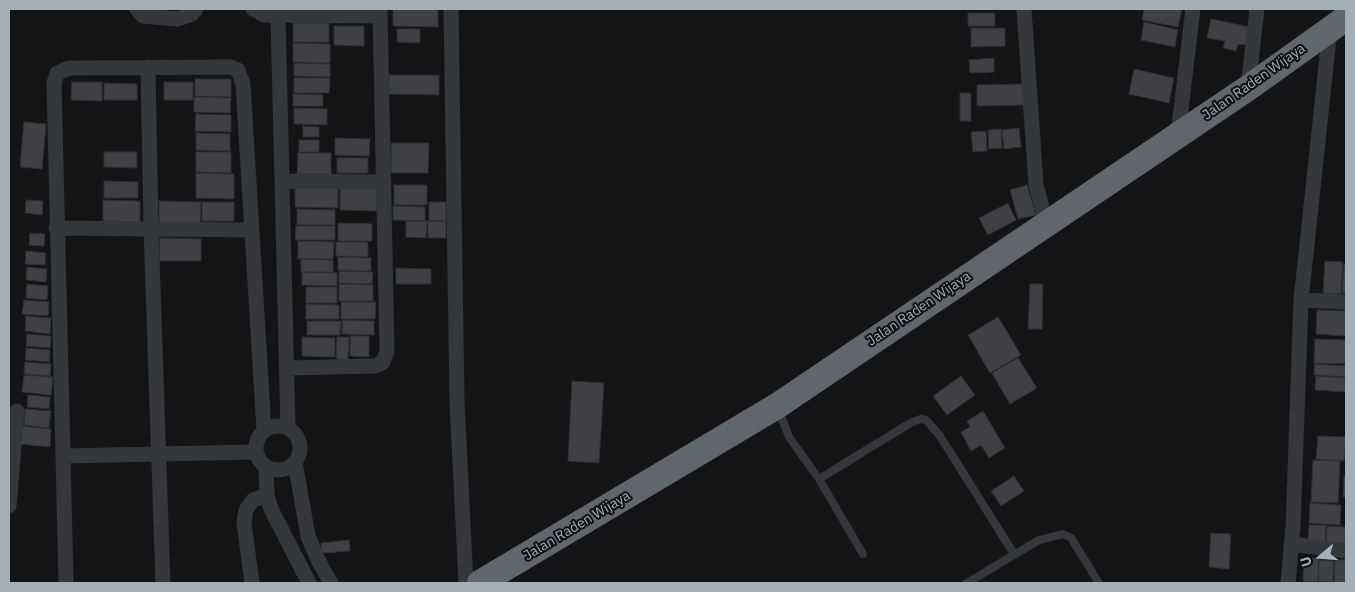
<!DOCTYPE html>
<html>
<head>
<meta charset="utf-8">
<style>
	body { margin:0 }
	#map { position:relative; width:1355px; height:592px; overflow:hidden; background:#141416; font-family:"IBM Plex Sans",sans-serif }
	canvas { display:block }
	.frame { position:absolute; inset:0; border:10px solid #a4b0b7; pointer-events:none }
	.north { position:absolute; left:1295px; top:532px; width:50px; height:50px; -webkit-text-stroke:4px #0f0f11; paint-order:stroke; rotate:252deg; font-size:14px; font-weight:700; line-height:20px; text-align:center; color:#a4b0b7 }
	.north::after { content:''; display:block; margin:auto; width:18px; height:22px; background:#a4b0b7; clip-path:polygon(50% 0,100% 100%,50% 72%,0 100%) }
</style>
</head>
<body>
<div id="map">
<canvas width="1355" height="592"></canvas>
<div class="frame"></div>
<div class="north">U</div>
</div>
<script>
const ctx = document.querySelector('canvas').getContext('2d');
ctx.lineJoin = 'round';
function fillPath(path, color) {
  ctx.fillStyle = color;
  ctx.fill(path, 'evenodd');
}
function shape(rows) {
  const path = new Path2D();
  for (const r of rows) {
    if (r.length === 3) {
      path.moveTo(r[0] + r[2], r[1]);
      path.arc(r[0], r[1], r[2], 0, 2 * Math.PI);
      continue;
    }
    path.moveTo(r[0], r[1]);
    for (let i = 2; i < r.length; i += 2) path.lineTo(r[i], r[i + 1]);
  }
  return path;
}
function strokePath(path, color, width, dash) {
  ctx.strokeStyle = color;
  ctx.lineWidth = width;
  ctx.lineCap = dash ? 'butt' : 'round';
  ctx.setLineDash(dash || []);
  ctx.stroke(path);
}
function write(font, color, halo, rows, align = 'center') {
  ctx.font = font + ' "IBM Plex Sans",sans-serif';
  ctx.lineWidth = 4;
  ctx.setLineDash([]);
  ctx.textBaseline = 'middle';
  ctx.strokeStyle = halo;
  ctx.fillStyle = color;
  for (const [text, x, y, turn = 0] of rows) {
    ctx.save();
    ctx.translate(x, y);
    ctx.rotate((+turn || 0) * Math.PI / 180);
    ctx.textAlign = isNaN(turn) ? turn : align;
    if (halo) ctx.strokeText(text, 0, 0);
    ctx.fillText(text, 0, 0);
    ctx.restore();
  }
}
const building = shape([
	[393,9,438,9,438,27,393,26,393,9],
	[1144,9,1182,9,1178,27,1142,20,1144,9],
	[968,13,995,13,995,26,968,26,968,13],
	[1211,19,1250,27,1246,45,1238,44,1236,51,1223,48,1225,41,1207,38,1211,19],
	[1144,22,1178,30,1175,47,1141,40,1144,22],
	[293,23,329,23,329,42,293,42,293,23],
	[334,26,364,26,364,46,334,45,334,26],
	[971,28,1005,28,1005,46,971,47,971,28],
	[397,29,420,29,420,43,397,42,397,29],
	[293,43,330,44,330,63,293,62,293,43],
	[994,58,994,72,970,73,969,60,994,58],
	[294,63,330,64,330,77,294,76,294,63],
	[1134,69,1174,78,1169,103,1129,94,1134,69],
	[389,75,439,75,439,95,389,94,389,75],
	[294,78,330,78,329,93,294,93,294,78],
	[195,79,231,79,231,97,195,96,195,79],
	[72,82,102,82,102,101,71,100,72,82],
	[164,82,193,82,193,100,164,100,164,82],
	[104,83,137,84,137,100,104,100,104,83],
	[1023,84,1024,105,977,106,977,85,1023,84],
	[960,93,971,93,971,121,960,121,960,93],
	[293,94,323,95,323,106,293,106,293,94],
	[194,97,231,98,230,113,194,112,194,97],
	[294,108,327,109,327,125,294,124,294,108],
	[196,114,231,115,231,132,195,131,196,114],
	[24,122,46,124,42,169,20,167,24,122],
	[303,126,319,127,319,137,303,137,303,126],
	[1019,128,1021,147,1004,149,1002,130,1019,128],
	[1001,129,1002,148,989,149,988,130,1001,129],
	[986,131,987,151,973,152,971,132,986,131],
	[196,133,230,134,230,151,196,150,196,133],
	[335,138,370,139,369,156,335,155,335,138],
	[299,140,319,140,319,152,299,152,299,140],
	[391,143,429,143,428,173,391,173,391,143],
	[104,152,137,152,137,168,104,167,104,152],
	[196,152,231,152,231,173,196,172,196,152],
	[298,153,331,153,331,174,297,174,298,153],
	[337,158,368,158,368,173,337,173,337,158],
	[196,173,234,174,234,199,196,198,196,173],
	[104,181,138,182,138,198,104,198,104,181],
	[394,185,427,185,427,205,394,205,394,185],
	[1027,185,1036,215,1018,219,1010,190,1027,185],
	[295,187,338,188,338,208,295,207,295,187],
	[340,188,377,189,377,211,340,210,340,188],
	[26,200,43,201,42,215,25,213,26,200],
	[103,200,140,201,140,222,103,221,103,200],
	[159,201,201,202,200,224,159,224,159,201],
	[202,202,234,202,234,221,202,221,202,202],
	[429,202,446,202,446,221,429,221,429,202],
	[1008,203,1016,220,988,235,979,218,1008,203],
	[393,206,425,207,425,221,393,220,393,206],
	[297,209,335,210,335,225,297,225,297,209],
	[406,221,427,221,426,238,406,237,406,221],
	[428,221,446,221,446,238,428,238,428,221],
	[338,223,372,224,372,241,338,241,338,223],
	[296,226,335,226,335,240,295,240,296,226],
	[30,233,45,234,44,246,29,245,30,233],
	[160,238,201,239,201,261,159,261,160,238],
	[298,241,334,242,333,259,298,259,298,241],
	[336,242,368,242,368,257,336,256,336,242],
	[26,251,46,253,45,265,25,264,26,251],
	[338,257,371,258,371,271,338,270,338,257],
	[301,259,333,260,333,272,301,272,301,259],
	[1325,261,1343,262,1341,294,1323,293,1325,261],
	[1344,264,1346,265,1346,293,1342,293,1344,264],
	[27,267,47,269,46,282,26,280,27,267],
	[396,268,431,269,431,284,396,284,396,268],
	[339,271,373,272,372,284,339,283,339,271],
	[302,272,337,273,337,286,302,285,302,272],
	[27,284,48,286,47,300,26,298,27,284],
	[339,284,373,285,373,301,339,301,339,284],
	[1030,284,1043,284,1042,329,1028,329,1030,284],
	[306,287,337,287,337,303,306,303,306,287],
	[24,300,49,302,48,316,22,314,24,300],
	[341,302,376,302,375,319,341,319,341,302],
	[306,304,339,305,339,319,306,319,306,304],
	[1317,310,1346,311,1346,336,1316,334,1317,310],
	[26,316,51,318,50,334,25,331,26,316],
	[998,317,1021,355,990,373,968,335,998,317],
	[342,320,374,321,374,335,342,334,342,320],
	[307,321,341,321,340,335,307,335,307,321],
	[27,334,51,336,50,348,26,346,27,334],
	[350,336,369,336,369,357,350,356,350,336],
	[302,337,335,338,335,357,302,356,302,337],
	[337,337,349,337,348,360,336,359,337,337],
	[1315,339,1346,340,1346,364,1314,363,1315,339],
	[26,348,50,350,49,362,25,360,26,348],
	[1018,358,1037,388,1010,404,992,373,1018,358],
	[25,362,51,364,50,376,24,374,25,362],
	[1315,364,1346,366,1346,377,1314,375,1315,364],
	[24,375,53,377,51,395,22,392,24,375],
	[961,376,975,395,947,415,933,396,961,376],
	[1316,376,1346,378,1346,392,1315,390,1316,376],
	[572,381,604,383,599,463,568,461,572,381],
	[28,395,50,397,49,409,27,407,28,395],
	[25,409,51,411,49,428,24,425,25,409],
	[983,411,1005,448,989,458,981,445,971,451,961,432,970,427,967,421,983,411],
	[21,426,51,429,50,447,20,444,21,426],
	[1318,436,1346,437,1344,461,1316,459,1318,436],
	[1313,460,1340,461,1338,503,1311,502,1313,460],
	[1014,476,1024,491,1001,506,991,491,1014,476],
	[1344,476,1346,476,1346,497,1343,497,1344,476],
	[1310,503,1341,505,1340,525,1309,523,1310,503],
	[1309,525,1326,525,1325,544,1308,543,1309,525],
	[1327,526,1346,527,1345,546,1326,545,1327,526],
	[1211,533,1231,534,1229,569,1209,567,1211,533],
	[349,540,350,551,322,553,321,543,349,540],
	[1304,558,1319,558,1318,582,1303,581,1304,558],
	[1319,560,1334,561,1333,582,1318,581,1319,560],
	[1335,560,1346,560,1346,583,1334,583,1335,560]
]);
fillPath(building, '#3e4043');
strokePath(building, '#2d2f32', 1);
strokePath(shape([
	[779,411,789,437,819,479,863,554],
	[819,479,912,422,921,419,926,420,940,436,1014,554],
	[967,583,1039,540,1063,534,1071,538,1099,583]
]), '#34383b', 8);
strokePath(shape([
	[137,9,143,16,178,19,192,14,196,9],
	[253,9,264,15,380,16],
	[451,9,457,402,466,583],
	[1024,9,1036,185,1046,223],
	[278,16,288,428],
	[148,67,151,228,163,583],
	[1248,88,1257,9],
	[1178,134,1193,9],
	[283,181,384,182],
	[56,228,252,230],
	[1301,300,1346,302],
	[287,368,375,366,383,362,387,352,380,9],
	[278,448,22],
	[256,452,63,456,54,83,57,73,69,68,230,67,238,70,243,84,264,430],
	[63,456,66,583],
	[295,462,308,536,319,562,331,583],
	[266,468,267,495,271,509,309,583],
	[9,506,17,411],
	[1291,544,1346,551],
	[252,583,244,523,246,510,253,500,267,495],
	[1288,583,1293,527,1301,300,1330,29]
]), '#34383b', 15);
strokePath(shape([
	[480,583,777,406,1248,88,1346,18]
]), '#60676c', 26);
write('14px', '#a4b0b7', '#0f0f11', [
	["Jalan Raden Wijaya",1254,82,-35],
	["Jalan Raden Wijaya",919,309,-34],
	["Jalan Raden Wijaya",577,526,-31]
]);
</script>
</body>
</html>
